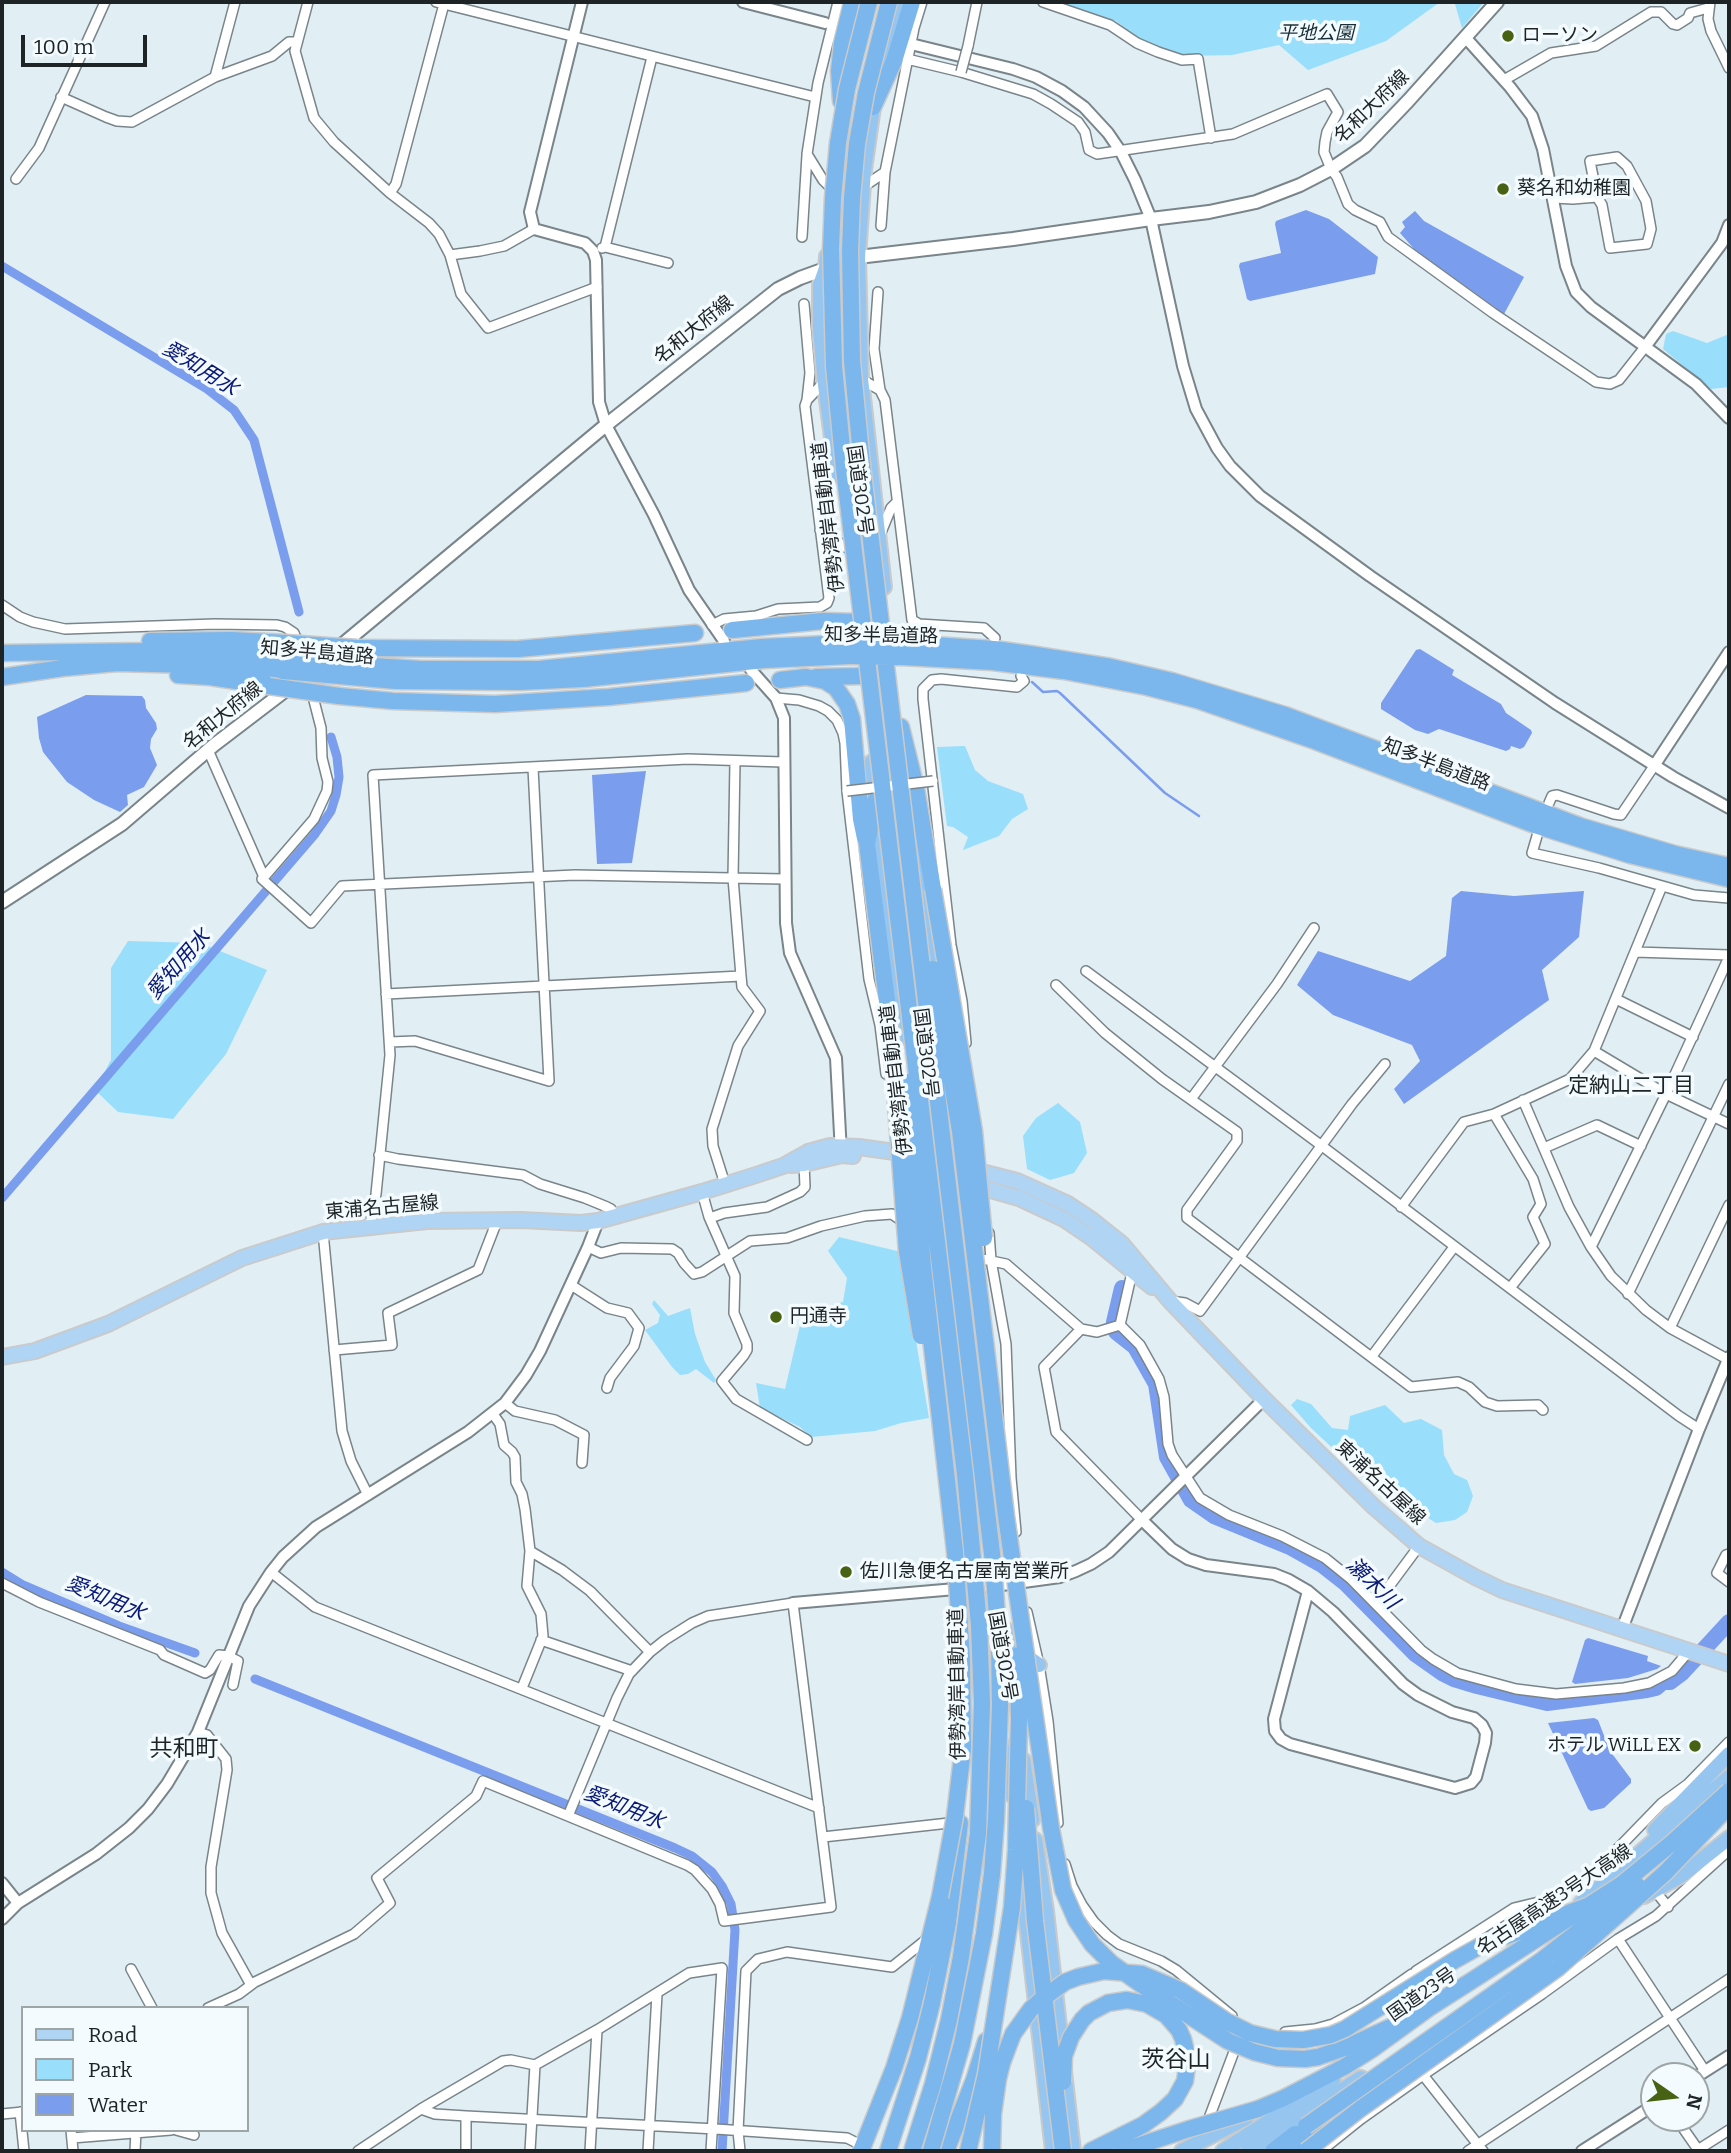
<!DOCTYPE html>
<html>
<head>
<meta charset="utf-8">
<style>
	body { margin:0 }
	#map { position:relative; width:1731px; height:2153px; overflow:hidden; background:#e1eef4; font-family:Bitter,serif }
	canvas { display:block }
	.frame { position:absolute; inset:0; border:4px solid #1e2325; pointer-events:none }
	.legend { position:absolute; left:21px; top:2006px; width:228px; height:126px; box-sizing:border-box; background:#f3fbfe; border:2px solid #9ea5a7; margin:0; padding:9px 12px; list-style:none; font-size:21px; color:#1e2325 }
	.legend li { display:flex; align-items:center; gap:14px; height:35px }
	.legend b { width:35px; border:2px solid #9ea5a7 }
	.north { position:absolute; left:1640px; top:2062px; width:70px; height:70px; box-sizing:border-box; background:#f3fbfe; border:2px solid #9ea5a7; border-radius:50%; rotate:104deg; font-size:19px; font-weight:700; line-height:28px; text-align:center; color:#1e2325 }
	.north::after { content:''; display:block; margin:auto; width:24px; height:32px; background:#476213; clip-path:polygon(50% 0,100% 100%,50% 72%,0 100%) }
	.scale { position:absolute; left:21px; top:35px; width:126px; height:32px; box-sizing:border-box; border:4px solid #1e2325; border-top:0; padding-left:9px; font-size:21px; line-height:24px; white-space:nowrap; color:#1e2325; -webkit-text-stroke:5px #f3fbfe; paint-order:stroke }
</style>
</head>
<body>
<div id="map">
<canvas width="1731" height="2153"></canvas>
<div class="frame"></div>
<ul class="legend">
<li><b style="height:9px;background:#b0d4f4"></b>Road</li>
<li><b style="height:19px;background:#99defb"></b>Park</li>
<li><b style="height:19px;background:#7b9dee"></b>Water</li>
</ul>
<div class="north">N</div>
<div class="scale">100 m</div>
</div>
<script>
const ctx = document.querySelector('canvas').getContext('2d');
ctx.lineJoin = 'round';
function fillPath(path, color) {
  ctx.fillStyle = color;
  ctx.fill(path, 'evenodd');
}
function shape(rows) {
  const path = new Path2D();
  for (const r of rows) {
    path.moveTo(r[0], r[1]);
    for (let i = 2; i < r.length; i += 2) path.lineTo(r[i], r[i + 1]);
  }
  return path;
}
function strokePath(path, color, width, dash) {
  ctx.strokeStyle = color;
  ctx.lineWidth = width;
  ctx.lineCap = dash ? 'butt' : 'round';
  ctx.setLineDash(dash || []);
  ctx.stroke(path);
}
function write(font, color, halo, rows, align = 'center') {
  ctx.font = font + ' Bitter,"Noto Sans JP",serif';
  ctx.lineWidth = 7;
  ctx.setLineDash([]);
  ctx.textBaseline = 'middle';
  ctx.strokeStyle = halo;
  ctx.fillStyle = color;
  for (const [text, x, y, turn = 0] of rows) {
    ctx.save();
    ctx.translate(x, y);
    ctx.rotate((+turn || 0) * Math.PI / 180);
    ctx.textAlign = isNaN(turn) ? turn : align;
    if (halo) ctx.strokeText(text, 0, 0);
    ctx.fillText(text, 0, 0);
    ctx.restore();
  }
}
fillPath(shape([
	[1054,2,1440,2,1386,41,1308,70,1279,45,1232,55,1182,56,1136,37,1116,21],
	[1449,2,1484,2,1462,28,1455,4],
	[1673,331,1707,343,1729,334,1729,387,1711,389,1663,349,1666,334],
	[965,746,975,770,988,781,1023,794,1028,809,1012,819,999,836,963,850,968,837,953,827,947,826,937,747],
	[128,941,200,943,267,970,226,1054,173,1119,118,1112,95,1090,111,1060,111,968],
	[1058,1103,1080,1122,1087,1153,1074,1173,1050,1180,1027,1169,1023,1136,1036,1118],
	[839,1237,901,1252,929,1418,901,1423,875,1431,811,1437,800,1427,760,1408,756,1383,785,1389,803,1313,843,1302,847,1278,828,1251],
	[654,1300,668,1316,690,1308,695,1334,705,1362,716,1380,714,1383,696,1369,688,1374,680,1375,672,1367,645,1330,658,1323,660,1315,652,1304],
	[1297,1399,1311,1404,1332,1428,1348,1430,1350,1416,1385,1405,1404,1423,1421,1419,1442,1430,1444,1455,1454,1474,1467,1480,1473,1496,1467,1512,1455,1520,1436,1523,1419,1512,1406,1521,1385,1497,1311,1428,1291,1405]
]), '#99defb');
fillPath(shape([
	[1306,210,1329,219,1378,257,1375,274,1250,301,1247,299,1239,266,1240,263,1281,253,1275,224,1276,221],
	[1415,211,1424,221,1524,277,1504,314,1415,250,1400,233,1405,227,1402,222],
	[1420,649,1454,670,1452,675,1501,704,1506,713,1531,730,1532,733,1524,747,1520,749,1511,746,1510,749,1506,751,1439,729,1428,734,1415,730,1381,709,1381,703,1416,650],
	[86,695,142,696,145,700,146,708,156,723,157,729,151,739,150,748,157,765,144,787,127,795,128,805,120,812,94,800,67,782,43,752,39,738,37,717],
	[646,771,632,863,597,864,592,775],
	[1461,891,1514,896,1584,891,1579,937,1542,970,1549,1000,1404,1104,1394,1089,1420,1061,1412,1045,1333,1015,1297,985,1318,951,1410,981,1446,956,1452,898],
	[1588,1638,1648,1656,1647,1661,1661,1666,1657,1669,1628,1678,1575,1684,1572,1682,1585,1640],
	[1594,1718,1598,1720,1610,1751,1631,1779,1631,1783,1604,1808,1591,1811,1588,1809,1548,1723]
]), '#7b9dee');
strokePath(shape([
	[1032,682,1043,692,1057,691,1060,693,1165,793,1199,816]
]), '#7b9dee', 2.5);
strokePath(shape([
	[2,266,207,389,234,410,254,440,299,612],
	[2,1198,315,834,331,811,336,795,339,777,337,757,331,737],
	[2,1572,23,1585,119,1626,195,1653],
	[255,1679,675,1848,692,1856,712,1872,722,1886,731,1904,735,1930,722,2151]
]), '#7b9dee', 9);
strokePath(shape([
	[1122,1288,1114,1322,1116,1332,1135,1347,1156,1384,1167,1457,1191,1500,1214,1516,1290,1547,1322,1565,1345,1583,1415,1654,1442,1673,1454,1679,1477,1686,1547,1703,1647,1690,1656,1688,1663,1682,1670,1682,1682,1673,1729,1622]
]), '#7b9dee', 16);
const minor = shape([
	[308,2,295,51,314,118,334,142,390,193,429,223,439,234,450,255,461,294,488,328,597,287],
	[436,2,815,97],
	[1043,2,1110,25,1137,43,1158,52,1182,60,1198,59,1211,138],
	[1710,2,1708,19,1711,31,1729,68],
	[968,46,977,2],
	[907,59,961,72,1033,94,1051,104,1078,122,1085,132,1089,150,1097,154,1233,134,1327,94,1338,112,1327,132,1325,142,1324,152,1331,169,1337,177,1348,204,1355,210,1380,222,1388,237,1493,313,1596,382,1610,384,1619,380,1645,347],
	[215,77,235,2],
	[1504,80,1551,53,1596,46,1651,12,1661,12,1673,24,1677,25,1688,18,1690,13,1708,8],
	[61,97,106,117,117,121,132,122,215,77,272,56,289,42,297,42],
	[1617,157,1627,166,1646,201,1651,229,1647,244,1610,248,1602,205,1597,197,1590,161,1617,157],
	[16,179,39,148,105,2],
	[863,187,885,172,914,28,922,2],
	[831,188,823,180,807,154,818,83,838,2],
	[390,193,396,184,444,4],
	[1553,198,1573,199,1597,197],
	[881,226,885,172],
	[802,237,807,155],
	[605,247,652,57],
	[602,248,605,247,668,263],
	[450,255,480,251,504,246,534,229],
	[878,292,874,349,880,390],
	[804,304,810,373,807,400],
	[861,379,880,390,885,400,912,620,919,624,984,628,995,638],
	[820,530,847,548],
	[880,535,891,508,897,502],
	[2,605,20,617,33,622,65,629,215,624,277,625,285,627,294,633,299,645],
	[712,625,724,619,756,616,778,609,820,607,827,603,829,598,805,406,807,400,825,381],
	[776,698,799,700,819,706,828,711,837,720,843,733,845,743,847,791,869,979,880,1025,886,1074],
	[208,750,264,877,314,819,327,791,328,782,322,758,321,728,311,689],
	[1549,803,1552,796,1557,795,1614,814,1621,815,1654,766],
	[1537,836,1532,853,1599,868,1694,895,1729,898],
	[262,879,311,923,342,886,575,875,784,879],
	[1635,952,1729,955],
	[1086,971,1322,1146,1679,1416,1699,1429],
	[1056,985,1105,1033,1162,1079,1237,1132,1237,1141,1187,1210,1187,1218,1411,1387,1458,1382,1469,1387,1485,1402,1497,1406,1538,1405,1543,1410],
	[386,994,741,976],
	[1616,999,1693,1037],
	[390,1042,415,1041,549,1081,533,768],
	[966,1043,962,1001,951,945,923,699,923,689,932,680,941,679,1017,687,1024,681,1021,676],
	[1594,1051,1666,1094,1729,1124],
	[1191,1099,1277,984,1314,928],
	[1523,1100,1569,1207,1591,1247,1611,1276,1646,1310,1670,1328,1729,1360],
	[1494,1114,1533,1179,1541,1204,1533,1217,1545,1244,1510,1288],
	[1544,1148,1597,1125,1641,1146],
	[379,1155,398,1159,523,1175,540,1184,585,1198,607,1207,611,1209,614,1216],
	[725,1184,713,1146,712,1129,738,1046,760,1011,742,987,741,976,733,878,735,761],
	[702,1192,709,1217,735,1276,734,1313,747,1344,747,1350,744,1355,722,1381,736,1399,807,1440],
	[1401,1207,1464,1122,1494,1114,1570,1079,1594,1051,1662,886],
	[710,1218,724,1213,767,1207,800,1192,805,1187,804,1164],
	[370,1226,376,1194,390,1055,373,775,688,759,783,762],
	[323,1232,342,1431,351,1461,368,1495],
	[989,1233,991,1260,1006,1344,1011,1478,1016,1532],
	[934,1241,968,1256,1006,1264,1081,1329,1097,1332,1120,1325],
	[588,1247,601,1253,621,1248,672,1249,678,1253,684,1263,694,1274,702,1272,750,1241,787,1238,821,1226,865,1216,892,1214,905,1223],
	[1591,1247,1666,1094,1729,957],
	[1133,1268,1120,1325,1140,1345,1159,1379,1164,1397,1168,1444,1172,1455,1200,1498,1229,1515,1282,1536,1325,1558,1351,1579,1421,1650,1433,1659,1457,1673,1516,1689,1556,1694,1624,1688,1649,1683,1672,1671,1689,1651],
	[571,1285,607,1308,628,1313,639,1328,634,1346,610,1378,607,1388],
	[1628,1294,1729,1084],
	[1170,1301,1185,1303,1200,1311,1352,1104,1385,1064],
	[1670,1328,1729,1205],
	[1081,1329,1044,1367,1056,1432,1142,1520],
	[334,1350,392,1345,388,1313,478,1270,497,1221],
	[1372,1356,1454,1247],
	[505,1403,515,1411,555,1420,584,1435,582,1463],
	[493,1414,500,1424,504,1445,512,1452,515,1457,516,1482,522,1494,525,1509,530,1551,527,1586,541,1614,543,1636,522,1688],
	[530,1551,562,1570,590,1591,650,1652],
	[1729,1554,1726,1555,1717,1573,1729,1582],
	[271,1572,315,1607,819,1808],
	[2,1583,39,1602,160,1650,164,1655,205,1673,210,1670,219,1655,228,1656,238,1661,233,1685],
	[1376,1604,1419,1546],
	[1027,1612,1039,1665,1048,1721,1058,1823],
	[541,1640,632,1671],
	[198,1732,207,1735,226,1759,227,1770,211,1867,211,1893,222,1933,251,1985],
	[823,1837,949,1823],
	[1065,1864,1072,1886,1082,1905,1094,1922,1107,1935,1119,1944,1161,1961,1176,1970,1232,2016],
	[1660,1897,1668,1907],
	[1618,1939,1705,2071],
	[131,1969,152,2008],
	[1416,1971,1514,1908,1551,1899,1584,1881,1599,1868,1662,1803,1688,1784,1729,1742],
	[208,2008,239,1994,255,1982,354,1934,390,1903,377,1878,476,1796,483,1781,687,1865,695,1870,712,1889,720,1904,724,1921,831,1907,793,1603,708,1616,692,1623,665,1640,650,1652,629,1674,617,1698,568,1816],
	[1285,2032,1315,2029,1333,2024,1365,2007,1412,1974],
	[1423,2075,1483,2151],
	[421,2109,435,2114,466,2116,716,2129,847,2138,859,2144],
	[20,2112,24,2151],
	[2,2114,23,2112],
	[466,2116,466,2151],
	[1676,2118,1699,2151],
	[1206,2126,1238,2041],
	[71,2130,73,2151],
	[176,2130,194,2135],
	[72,2138,171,2130],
	[135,2151,136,2131],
	[358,2151,421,2109,503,2061,511,2060,535,2065,597,2030,689,1973,722,1968,711,2151],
	[530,2151,535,2065],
	[590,2151,597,2030],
	[648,2151,657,1994],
	[740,2151,738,2131,746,1971,758,1959,787,1952,892,1967,927,1939],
	[1321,2151,1361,2119,1423,2075,1542,1994,1618,1939,1656,1916,1729,1850],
	[1468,2151,1729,1979],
	[1696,2151,1729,2130]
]);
const tertiary = shape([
	[582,2,530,212,534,229,585,243,593,251,596,260,599,402,606,425,654,515,689,590,724,641],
	[743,2,825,23],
	[1465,37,1510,87,1532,116,1543,149,1566,266,1576,292,1591,307,1696,384,1729,418],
	[915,45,1013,69,1036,77,1062,91,1084,107,1108,133,1121,152,1135,180,1151,219,1183,366,1196,409,1217,448,1230,466,1260,496,1370,576,1555,703,1673,777,1729,808],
	[1645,347,1722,243,1729,225],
	[751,670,776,698,784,718,786,923,790,953,836,1058,841,1153],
	[1654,766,1729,652],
	[1142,1520,1172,1549,1188,1559,1206,1565,1274,1574,1289,1580,1308,1591,1333,1612,1403,1684,1418,1695,1452,1712,1474,1718,1482,1725,1486,1733,1485,1743,1476,1777,1471,1783,1455,1788,1290,1744,1281,1739,1275,1731,1274,1719,1308,1591],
	[793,1603,1002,1585,1060,1577,1076,1571,1091,1564,1109,1552,1264,1399],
	[1622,1629,1699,1429,1729,1357],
	[2,1883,18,1903],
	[2,1919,18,1903,96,1854,129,1828,148,1809,167,1784,198,1732,249,1606,271,1572,283,1557,316,1527,468,1432,505,1403,526,1375,540,1351,588,1247,598,1221],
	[1696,2077,1729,2056],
	[1582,2151,1654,2105]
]);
const secondary = shape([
	[2,902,122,824,214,745,307,674,606,425,778,289,800,278,858,257,1013,239,1151,219,1209,212,1256,202,1300,185,1331,169,1365,146,1408,101,1497,2]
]);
const primary = shape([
	[935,1160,1017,1181,1068,1204,1092,1220,1122,1244,1170,1301,1264,1399,1374,1507,1419,1546,1475,1577,1502,1590,1729,1664],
	[791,1165,804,1164,842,1155,853,1156],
	[938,1175,1019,1198,1064,1219,1092,1238,1152,1287],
	[2,1357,35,1351,108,1324,242,1258,323,1232,427,1221,521,1220,581,1223,598,1221,702,1192,756,1175,783,1166,808,1152,830,1146,859,1147,909,1154]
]);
const trunk = shape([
	[827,256,826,268,820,285,820,328,825,385,837,475],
	[884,587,861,379,858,257,864,170,873,107,899,2],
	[872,762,884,902,905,1037],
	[910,798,934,979],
	[972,1294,992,1486],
	[935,1311,951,1416],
	[1005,1629,1013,1692],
	[1019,1651,1039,1665],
	[985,1690,1010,1776,1012,1795],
	[1023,1760,1032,1820],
	[1655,1830,1729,1754],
	[1035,1840,1046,1911,1073,2151],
	[1020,1864,1053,2151],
	[1644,1896,1682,1875,1729,1838],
	[1581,1903,1729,1777],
	[1182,2151,1246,2118],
	[1223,2151,1333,2080],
	[1248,2151,1361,2078]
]);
const motorway = shape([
	[841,101,839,71,842,43,852,2],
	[873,107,894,61,912,2],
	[732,630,823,621,857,622],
	[150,641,231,640,286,643],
	[902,643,994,649,1030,654,1111,667,1172,681,1285,715,1580,826,1675,854,1729,866],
	[357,648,518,649,695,633],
	[2,653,147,651,284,658],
	[903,657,993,662,1064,671,1147,687,1197,700,1315,741,1535,825,1630,855,1729,879],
	[341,664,421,669,539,669,762,647,849,643],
	[178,675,210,677,269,686],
	[340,676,396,681,519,682,583,679,764,660,850,656],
	[2,677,63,668,117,663,228,666,283,671],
	[816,677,863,676],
	[780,680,806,677,825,681,836,688,847,704,852,719,861,819,865,838],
	[339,696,393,701,495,704,609,697,746,683],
	[901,727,916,788,933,889],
	[875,801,867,844,890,1024],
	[1278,2058,1305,2059,1318,2057,1347,2047,1395,2025],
	[1258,2109,1284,2098,1344,2067,1371,2050,1429,2008,1465,1985],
	[861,2151,894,2068,910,2018,940,1897],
	[888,2151,918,2058,932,2003,948,1923,960,1823],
	[946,2151,974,2080,986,2041],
	[1091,2151,1121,2136],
	[1273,2151,1295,2134],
	[1290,2151,1342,2108]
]);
strokePath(minor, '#79858a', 12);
strokePath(tertiary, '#79858a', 14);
strokePath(secondary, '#79858a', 16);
strokePath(primary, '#c9cacb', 18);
strokePath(trunk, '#c9cacb', 18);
strokePath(motorway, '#c9cacb', 19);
strokePath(minor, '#fff', 9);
strokePath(tertiary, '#fff', 10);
strokePath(secondary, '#fff', 12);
strokePath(primary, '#b0d4f4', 14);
strokePath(trunk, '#96c6f0', 14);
strokePath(motorway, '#7bb7ec', 16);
const minorBridge = shape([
	[961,72,968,46],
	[847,791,933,781]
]);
const motorwayBridge = shape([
	[869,2,847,89,838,143,833,198,831,249,834,366,844,469,965,1474,979,1625,982,1703,978,1834,961,1957,949,2020,933,2084,912,2151],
	[889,2,866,93,857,144,852,198,850,251,852,361,862,465,993,1562,999,1644,1000,1706,996,1820,992,1874,984,1934,962,2044,931,2151],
	[286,643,357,648],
	[849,643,902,643],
	[850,656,903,657],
	[284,658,341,664],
	[283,671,340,676],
	[269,686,339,696],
	[933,889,974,1131,984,1238],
	[933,969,960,1131,1006,1516,1051,1828,1063,1890,1076,1920,1092,1944,1111,1963,1139,1983,1228,2041,1254,2052,1278,2058],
	[890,1024,907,1252,921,1336],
	[908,1082,923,1267,955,1552,962,1659,963,1749,955,1816,940,1897],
	[1026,1808,1035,1921,1063,2151],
	[1465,1985,1622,1884,1673,1842,1729,1791],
	[1063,2082,1064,2056,1071,2037,1082,2020,1089,2013,1108,2003,1127,2000,1147,2004,1166,2015,1179,2030,1183,2039,1188,2059,1185,2081,1175,2099,1161,2112,1143,2125,1121,2136],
	[1306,2126,1542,1960,1637,1885],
	[968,2151,986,2074,1012,1907,1016,1850,1019,1719,1018,1655],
	[992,2151,993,2114,998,2079,1002,2063,1013,2034,1031,2009,1042,1999,1065,1982,1078,1977,1104,1971,1142,1974,1180,1990,1226,2021,1250,2033,1275,2039,1303,2040,1331,2035,1345,2029,1455,1960,1480,1946,1590,1905],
	[1122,2151,1189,2129,1258,2109],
	[1306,2151,1360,2109,1558,1968,1665,1873,1729,1806]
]);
strokePath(minorBridge, '#79858a', 12, []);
strokePath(motorwayBridge, '#c9cacb', 19, []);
strokePath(minorBridge, '#fff', 9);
strokePath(motorwayBridge, '#7bb7ec', 16);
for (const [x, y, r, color] of [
	[1508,36,7,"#476213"],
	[1503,189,7,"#476213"],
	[776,1317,7,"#476213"],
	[846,1572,7,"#476213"],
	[1695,1746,7,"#476213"]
]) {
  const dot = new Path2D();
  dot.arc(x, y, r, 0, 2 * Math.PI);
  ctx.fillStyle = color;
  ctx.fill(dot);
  strokePath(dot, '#f3fbfe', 2.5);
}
write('italic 19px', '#182d35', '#f3fbfe', [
	["平地公園",1316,34]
]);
write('19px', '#1e2325', '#f3fbfe', [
	["ローソン",1522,36],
	["葵名和幼稚園",1517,189],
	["円通寺",790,1317],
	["佐川急便名古屋南営業所",860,1572],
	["ホテル WiLL EX",1681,1746,"right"]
], 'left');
write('19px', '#1e2325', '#f3fbfe', [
	["名和大府線",1372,107,-44],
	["名和大府線",694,330,-39],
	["国道302号",859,490,82],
	["伊勢湾岸自動車道",829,517,-97],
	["知多半島道路",881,636,1],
	["知多半島道路",317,653,5],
	["名和大府線",223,716,-39],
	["知多半島道路",1436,765,21],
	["国道302号",925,1053,83],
	["伊勢湾岸自動車道",897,1080,-97],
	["東浦名古屋線",382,1208,-5],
	["東浦名古屋線",1380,1483,43],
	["国道302号",1002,1656,80],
	["伊勢湾岸自動車道",958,1684,-91],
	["名古屋高速3号大高線",1555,1900,-34],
	["国道23号",1422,1995,-35]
]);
write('italic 21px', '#091976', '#f3fbfe', [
	["愛知用水",200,369,32],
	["愛知用水",179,965,-49],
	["瀬木川",1372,1584,44],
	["愛知用水",105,1599,23],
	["愛知用水",624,1808,22]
]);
write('21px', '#1e2325', '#f3fbfe', [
	["定納山二丁目",1631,1086]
]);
write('23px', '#1e2325', '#f3fbfe', [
	["共和町",184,1750],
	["茨谷山",1176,2061]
]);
</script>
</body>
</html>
